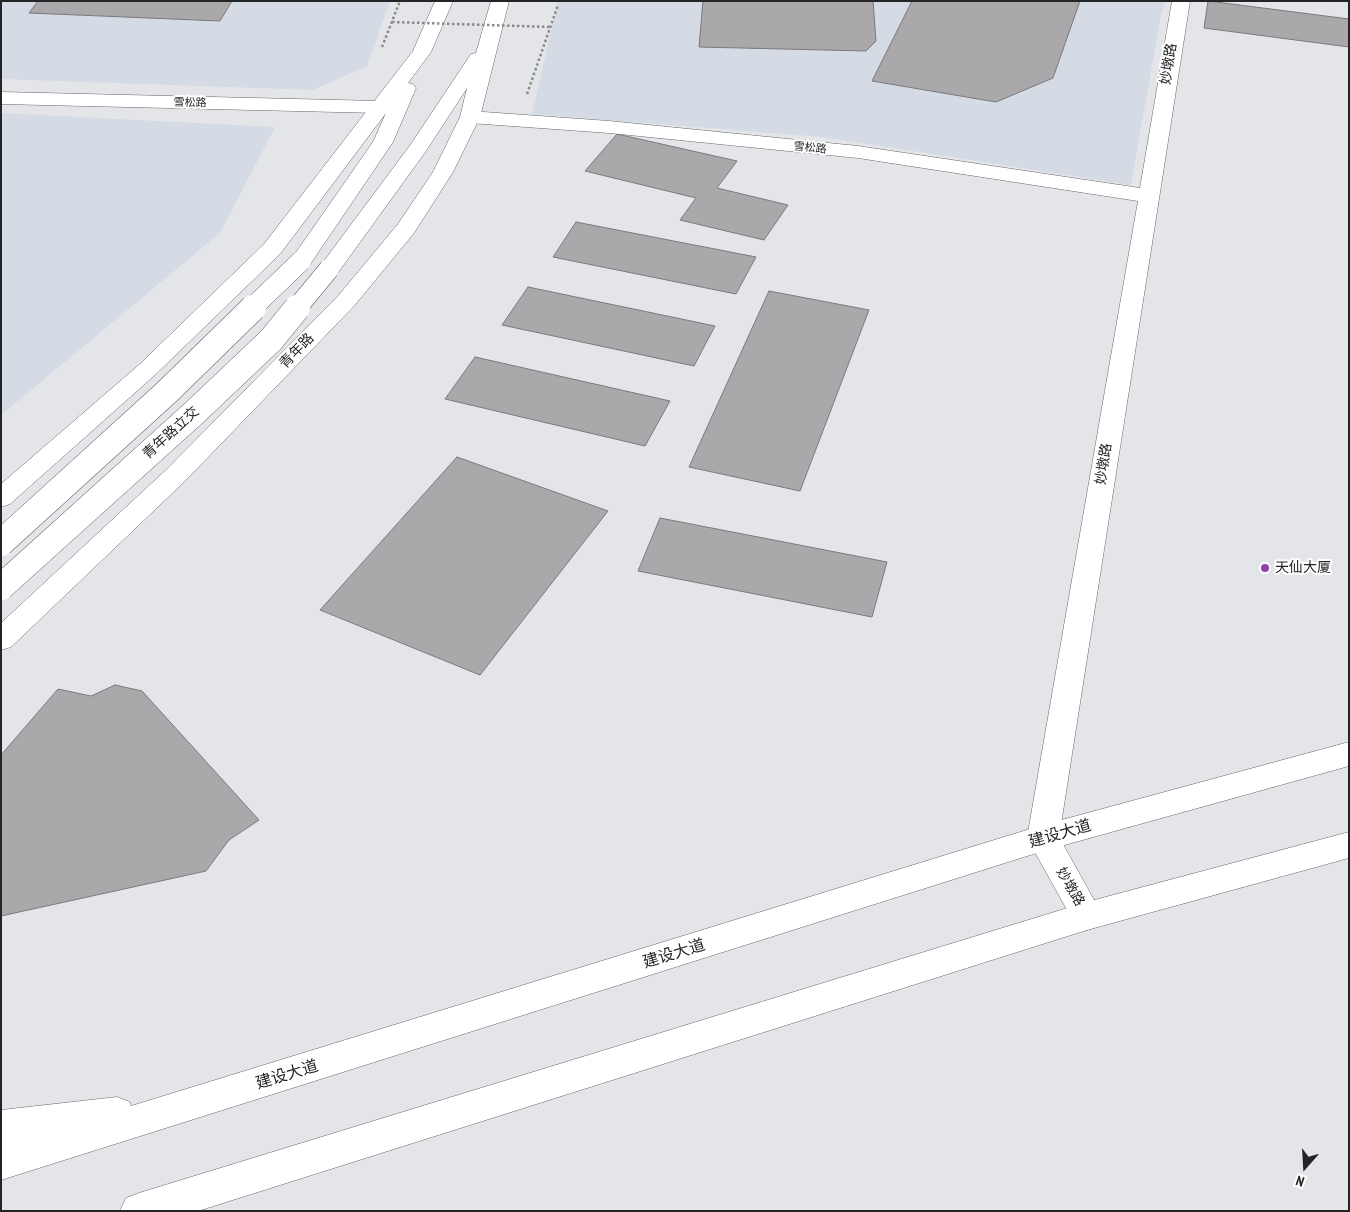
<!DOCTYPE html>
<html>
<head>
<meta charset="utf-8">
<style>
	body { margin:0 }
	#map { position:relative; width:1350px; height:1212px; overflow:hidden; background:#e4e5e8; font-family:"PT Sans Narrow",sans-serif }
	canvas { display:block }
	.frame { position:absolute; inset:0; border:2px solid #232425; pointer-events:none }
	.north { position:absolute; left:1280px; top:1142px; width:50px; height:50px; -webkit-text-stroke:4px #fff; paint-order:stroke; rotate:199deg; font-size:14px; font-weight:700; line-height:20px; text-align:center; color:#232425 }
	.north::after { content:''; display:block; margin:auto; width:18px; height:22px; background:#232425; clip-path:polygon(50% 0,100% 100%,50% 72%,0 100%) }
</style>
</head>
<body>
<div id="map">
<canvas width="1350" height="1212"></canvas>
<div class="frame"></div>
<div class="north">N</div>
</div>
<script>
const ctx = document.querySelector('canvas').getContext('2d');
ctx.lineJoin = 'round';
function fillPath(path, color) {
  ctx.fillStyle = color;
  ctx.fill(path, 'evenodd');
}
function shape(rows) {
  const path = new Path2D();
  for (const r of rows) {
    path.moveTo(r[0], r[1]);
    for (let i = 2; i < r.length; i += 2) path.lineTo(r[i], r[i + 1]);
  }
  return path;
}
function strokePath(path, color, width, dash) {
  ctx.strokeStyle = color;
  ctx.lineWidth = width;
  ctx.lineCap = dash ? 'butt' : 'round';
  ctx.setLineDash(dash || []);
  ctx.stroke(path);
}
function write(font, color, halo, rows, align = 'center') {
  ctx.font = font + ' "PT Sans Narrow","Noto Sans SC",sans-serif';
  ctx.lineWidth = 4;
  ctx.setLineDash([]);
  ctx.textBaseline = 'middle';
  ctx.strokeStyle = halo;
  ctx.fillStyle = color;
  for (const [text, x, y, turn = 0] of rows) {
    ctx.save();
    ctx.translate(x, y);
    ctx.rotate((+turn || 0) * Math.PI / 180);
    ctx.textAlign = isNaN(turn) ? turn : align;
    if (halo) ctx.strokeText(text, 0, 0);
    ctx.fillText(text, 0, 0);
    ctx.restore();
  }
}
fillPath(shape([
	[1,1,390,1,367,66,313,90,1,79],
	[558,1,1165,1,1161,15,1131,185,822,137,532,114],
	[1,113,275,127,220,233,1,415]
]), '#d5dbe4');
const building = shape([
	[38,1,232,1,220,21,29,13,38,1],
	[703,1,873,1,876,41,866,51,699,47,703,1],
	[912,1,1080,1,1053,78,996,102,872,81,912,1],
	[1208,1,1349,19,1349,47,1204,28,1208,1],
	[617,134,737,161,717,188,788,205,764,240,680,220,696,198,585,171,617,134],
	[576,222,756,257,736,294,553,257,576,222],
	[528,287,715,326,694,366,502,325,528,287],
	[769,291,869,310,800,491,689,467,769,291],
	[475,357,670,401,645,446,445,399,475,357],
	[457,457,608,511,480,675,320,610,457,457],
	[660,518,887,562,872,617,638,571,660,518],
	[115,685,142,691,259,820,229,840,206,871,1,916,1,755,58,689,91,696,115,685]
]);
fillPath(building, '#aaa8ab');
strokePath(building, '#7a797b', 1);
const secondary = shape([
	[1172,1,1190,1,1059,837,1103,916,1098,926,1087,930,1076,926,1027,838,1138,201,858,158,609,133,470,123,463,121,460,117,463,113,470,111,609,121,858,146,1140,188,1172,1],
	[1,92,379,101,386,103,389,107,386,111,379,113,1,104,1,92]
]);
const primary = shape([
	[435,1,453,1,431,52,408,83,413,84,416,88,393,142,309,266,301,268,293,266,290,261,373,142,386,113,280,254,156,374,10,504,1,507,1,484,140,364,264,244,413,51,435,1],
	[491,1,509,1,480,117,453,172,414,233,354,306,185,481,11,647,1,650,1,623,167,469,338,296,398,224,433,172,460,117,467,88,426,151,337,274,329,276,321,274,318,269,411,144,471,54,476,53,491,1],
	[1349,742,1349,766,1043,851,1,1180,1,1110,117,1097,130,1102,131,1106,1043,825,1349,742],
	[1349,832,1349,858,1087,930,198,1211,120,1211,126,1198,139,1193,1087,902,1349,832]
]);
strokePath(secondary, '#646668', 1);
strokePath(primary, '#646668', 1);
strokePath(shape([
	[382,47,400,1],
	[527,94,558,5]
]), '#898a8c', 2.5, [2.5, 2.5]);
fillPath(secondary, '#fff');
fillPath(primary, '#fff');
const primaryBridgeFar1 = shape([
	[251,309,301,261],
	[296,309,329,269]
]);
const primaryBridge = shape([
	[1,543,167,392,253,308],
	[1,587,194,413,271,340,297,308]
]);
strokePath(primaryBridgeFar1, '#646668', 21, []);
strokePath(primaryBridge, '#646668', 27, []);
strokePath(shape([
	[392,22,550,27]
]), '#898a8c', 2.5, [2.5, 2.5]);
strokePath(primaryBridgeFar1, '#fff', 20);
strokePath(primaryBridge, '#fff', 26);
for (const [x, y, r, color] of [
	[1265,568,5,"#8b42b5"]
]) {
  const dot = new Path2D();
  dot.arc(x, y, r, 0, 2 * Math.PI);
  ctx.fillStyle = color;
  ctx.fill(dot);
  strokePath(dot, '#fff', 2);
}
write('11px', '#232425', '#fff', [
	["雪松路",190,103,1],
	["雪松路",810,148,6]
]);
write('14px', '#232425', '#fff', [
	["妙墩路",1169,64,-81],
	["青年路",297,351,-46],
	["青年路立交",171,433,-42],
	["妙墩路",1104,464,-81],
	["妙墩路",1070,887,60]
]);
write('14px', '#232425', '#fff', [
	["天仙大厦",1275,568]
], 'left');
write('16px', '#232425', '#fff', [
	["建设大道",1060,834,-16],
	["建设大道",674,954,-17],
	["建设大道",287,1075,-17]
]);
</script>
</body>
</html>
